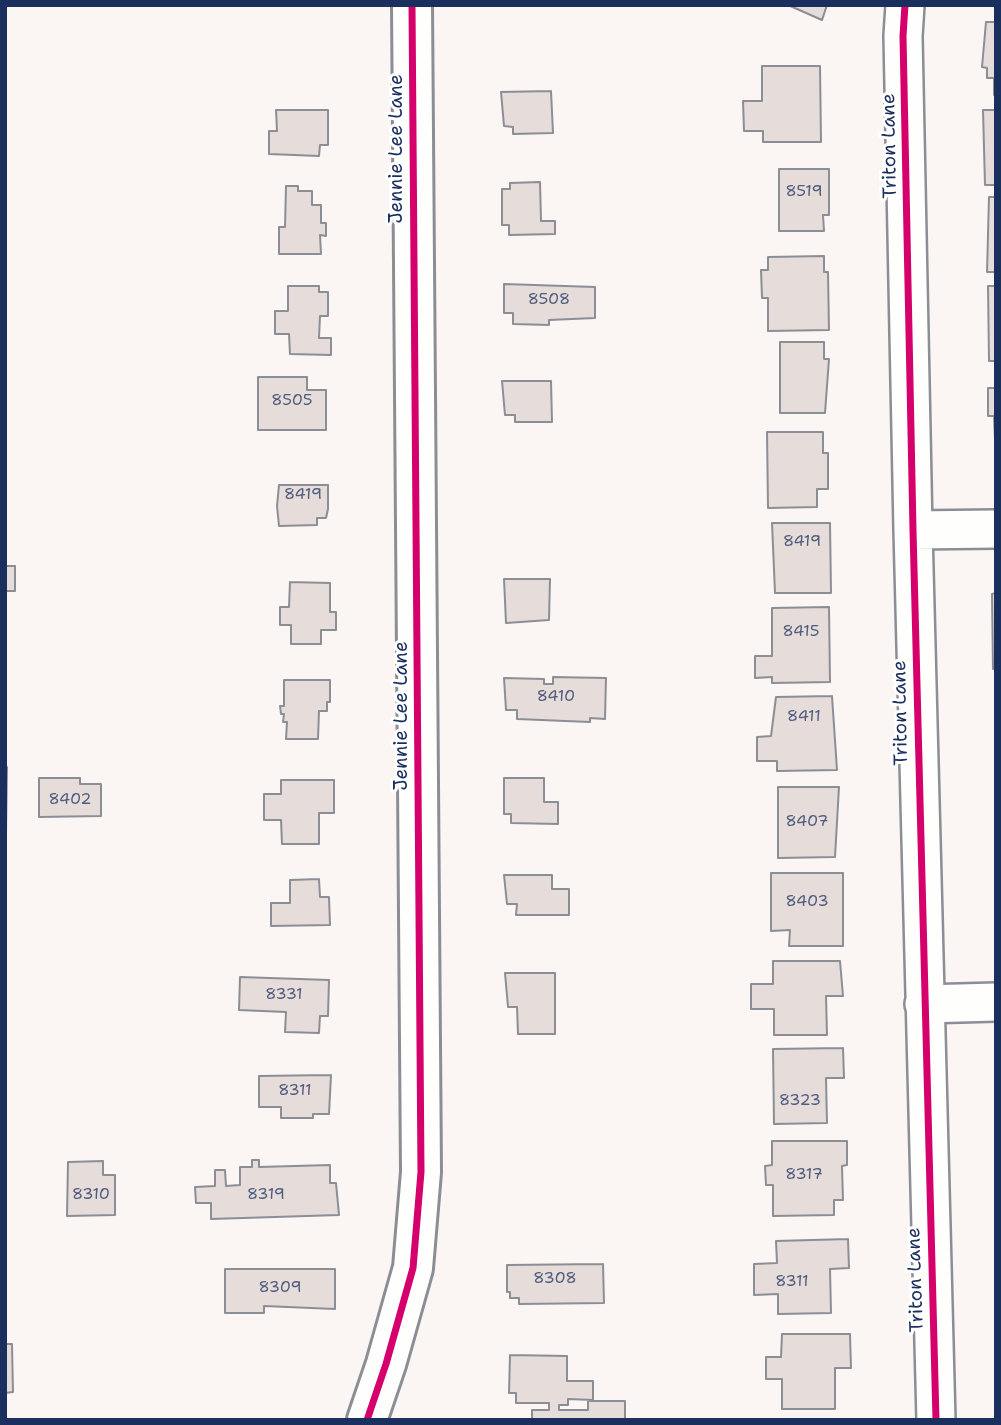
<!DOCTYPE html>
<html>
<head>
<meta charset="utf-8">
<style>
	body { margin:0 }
	#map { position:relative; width:1001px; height:1425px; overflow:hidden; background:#fbf6f4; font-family:"Shantell Sans",sans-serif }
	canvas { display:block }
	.frame { position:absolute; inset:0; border:7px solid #1b2f5e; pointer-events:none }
</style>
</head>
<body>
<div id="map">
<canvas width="1001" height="1425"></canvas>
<div class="frame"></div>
</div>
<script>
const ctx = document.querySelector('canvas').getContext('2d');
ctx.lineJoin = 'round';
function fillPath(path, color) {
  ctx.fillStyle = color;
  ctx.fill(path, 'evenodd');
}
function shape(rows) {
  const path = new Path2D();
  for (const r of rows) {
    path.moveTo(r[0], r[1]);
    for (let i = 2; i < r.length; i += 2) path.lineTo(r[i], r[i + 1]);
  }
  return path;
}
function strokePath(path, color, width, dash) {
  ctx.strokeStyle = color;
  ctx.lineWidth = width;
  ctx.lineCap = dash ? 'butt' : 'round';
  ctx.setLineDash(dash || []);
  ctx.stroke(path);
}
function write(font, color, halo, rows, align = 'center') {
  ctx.font = font + ' "Shantell Sans",sans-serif';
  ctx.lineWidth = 6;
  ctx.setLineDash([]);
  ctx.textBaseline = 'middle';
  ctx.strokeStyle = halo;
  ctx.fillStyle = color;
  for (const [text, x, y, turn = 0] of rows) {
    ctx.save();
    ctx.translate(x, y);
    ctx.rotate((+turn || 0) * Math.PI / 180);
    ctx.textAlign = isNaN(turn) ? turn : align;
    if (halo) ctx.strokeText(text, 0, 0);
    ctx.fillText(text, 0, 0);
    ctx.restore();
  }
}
const building = shape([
	[788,5,827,5,822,20,788,5],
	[986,22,996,22,996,95,994,95,994,78,987,78,987,68,982,67,986,22],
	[762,66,820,66,821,142,763,142,763,131,744,131,743,101,762,101,762,66],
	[551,91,553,133,513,134,513,127,504,126,501,92,551,91],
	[276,110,328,110,328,145,320,145,319,156,269,154,269,131,277,131,276,110],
	[983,110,996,110,996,185,985,185,983,110],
	[779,169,829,169,829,215,823,215,824,231,779,231,779,169],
	[540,182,541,221,555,221,555,234,509,235,509,225,502,225,502,189,510,189,510,183,540,182],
	[286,186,298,186,298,191,312,191,312,205,321,205,321,223,326,223,326,236,320,235,321,254,279,254,279,227,285,227,286,186],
	[989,197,996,197,996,272,987,272,989,197],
	[824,256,824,272,828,272,829,330,768,331,768,298,762,298,761,270,768,270,768,257,824,256],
	[504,284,595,287,595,318,549,320,549,325,513,324,513,313,504,313,504,284],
	[288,286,319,286,319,292,328,292,328,316,320,316,319,338,331,338,331,355,290,354,289,334,275,334,275,311,288,311,288,286],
	[988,286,996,286,996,361,989,361,988,286],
	[780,342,824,342,824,359,829,359,825,413,780,413,780,342],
	[258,377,307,377,307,390,326,390,326,430,258,430,258,377],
	[502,381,551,381,552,422,515,422,515,415,505,415,502,381],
	[988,388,996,388,996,462,994,416,988,416,988,388],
	[767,432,823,432,823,453,828,453,828,489,817,489,817,507,768,508,767,432],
	[279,485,328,485,328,509,326,518,317,518,317,525,279,526,277,506,279,485],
	[772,523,830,523,831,593,775,593,772,523],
	[5,566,15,566,15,591,5,591,5,566],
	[504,579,550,579,549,620,506,623,504,579],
	[290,582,330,583,330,612,336,612,336,630,321,630,321,644,291,644,291,625,280,625,280,607,289,607,290,582],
	[996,593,996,669,993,669,992,594,996,593],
	[829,607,830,682,772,683,772,677,755,678,755,656,772,656,772,608,829,607],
	[553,677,606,678,605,719,590,718,590,722,517,719,517,710,506,710,504,678,544,679,544,684,553,684,553,677],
	[284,680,330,680,330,702,327,702,327,711,319,711,318,739,286,739,287,722,283,722,284,714,281,714,280,706,284,706,284,680],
	[832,696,837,770,777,771,777,761,757,761,757,737,771,736,776,697,832,696],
	[5,767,7,767,6,833,5,833,5,767],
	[39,778,80,778,80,784,101,784,101,816,39,817,39,778],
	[504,778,544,778,544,802,558,802,558,824,511,823,511,814,504,814,504,778],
	[281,780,334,780,334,813,319,813,319,844,282,844,281,820,264,820,264,794,281,794,281,780],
	[778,787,839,787,835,857,778,858,778,787],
	[771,873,843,873,843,946,789,946,790,930,771,931,771,873],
	[504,875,552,875,552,889,569,889,569,915,516,915,517,904,507,904,504,875],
	[319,879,320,897,329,897,330,925,271,926,271,903,290,903,290,880,319,879],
	[773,961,840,961,843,996,826,996,827,1035,774,1035,774,1009,751,1009,751,984,773,984,773,961],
	[505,973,555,973,555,1034,518,1034,517,1007,508,1007,505,973],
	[240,977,329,980,328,1016,320,1016,319,1033,285,1032,286,1012,239,1010,240,977],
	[843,1048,844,1078,826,1078,827,1123,774,1124,773,1049,843,1048],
	[331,1075,329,1114,313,1114,313,1118,281,1118,281,1107,259,1107,259,1076,331,1075],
	[772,1141,847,1141,847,1165,842,1166,843,1200,834,1200,834,1215,773,1216,773,1185,766,1185,765,1166,772,1165,772,1141],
	[252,1160,259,1160,259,1167,330,1165,330,1183,336,1183,339,1215,211,1219,211,1203,196,1203,195,1187,215,1186,215,1170,225,1170,226,1186,240,1185,240,1167,252,1167,252,1160],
	[103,1161,103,1175,115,1175,115,1215,67,1216,68,1162,103,1161],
	[848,1239,849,1268,830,1269,831,1313,778,1314,778,1294,754,1295,754,1264,777,1263,776,1241,848,1239],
	[603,1264,604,1303,519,1304,519,1298,510,1298,510,1292,507,1292,507,1265,603,1264],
	[225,1269,335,1269,335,1309,264,1306,264,1313,225,1313,225,1269],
	[782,1334,850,1334,851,1368,835,1368,835,1409,782,1409,782,1379,766,1379,766,1357,781,1357,782,1334],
	[5,1344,12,1344,13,1392,5,1393,5,1344],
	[510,1355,567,1356,567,1381,593,1381,593,1400,568,1399,568,1405,559,1405,559,1410,588,1410,588,1401,625,1401,625,1420,532,1420,532,1410,549,1410,549,1403,516,1403,516,1393,509,1393,510,1355]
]);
fillPath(building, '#e6dcda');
strokePath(building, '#8c8e95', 2);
const minor = shape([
	[905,5,903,36,913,530,936,1420],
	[913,530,996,529],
	[924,1004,996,1002]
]);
const tertiary = shape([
	[367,1420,386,1364,413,1268,421,1172,412,5]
]);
strokePath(minor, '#8c8e95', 42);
strokePath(tertiary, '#8c8e95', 44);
strokePath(minor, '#fefefd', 37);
strokePath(tertiary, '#fefefd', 38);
strokePath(shape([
	[905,5,903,36,913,530,936,1420],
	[367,1420,386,1364,413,1268,421,1172,412,5]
]), '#d6006c', 7);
write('16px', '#505c7e', null, [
	["8519",804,192],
	["8508",549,300],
	["8505",292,401],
	["8419",303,495],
	["8419",802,542],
	["8415",801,632],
	["8410",556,697],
	["8411",804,717],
	["8402",70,800],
	["8407",807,822],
	["8403",807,902],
	["8331",284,995],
	["8311",295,1091],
	["8323",800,1101],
	["8317",804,1175],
	["8310",91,1195],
	["8319",266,1195],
	["8308",555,1279],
	["8311",792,1282],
	["8309",280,1288]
]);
write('19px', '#1b2f5e', '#fff', [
	["Triton Lane",890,146,-91],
	["Jennie Lee Lane",397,149,-90],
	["Triton Lane",901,713,-91],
	["Jennie Lee Lane",402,716,-90],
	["Triton Lane",916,1280,-92]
]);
</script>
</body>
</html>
